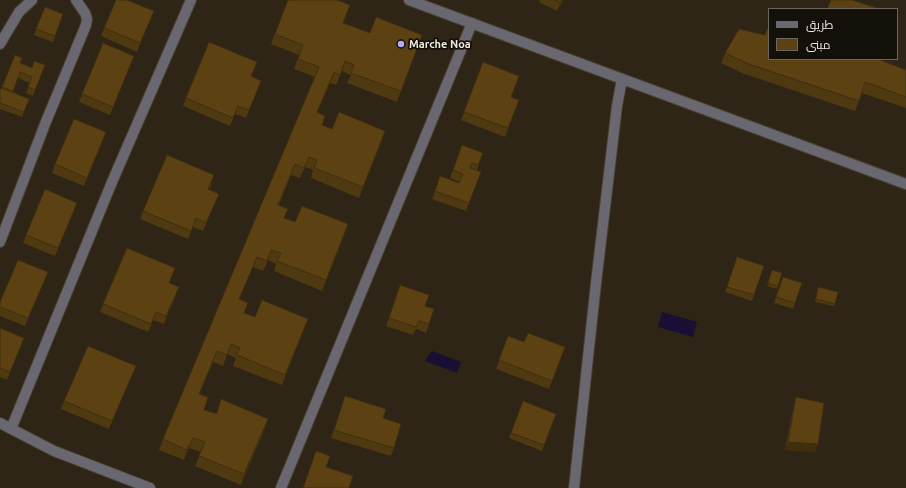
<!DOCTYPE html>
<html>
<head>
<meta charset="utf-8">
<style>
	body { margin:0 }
	#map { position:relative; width:906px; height:488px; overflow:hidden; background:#2e2517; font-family:Ubuntu,Cairo,sans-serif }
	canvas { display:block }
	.legend { position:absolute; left:768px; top:8px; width:130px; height:52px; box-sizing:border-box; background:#130f09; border:1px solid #6b665f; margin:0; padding:5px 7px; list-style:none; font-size:12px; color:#efe9e0 }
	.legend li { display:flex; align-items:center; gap:8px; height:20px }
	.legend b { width:20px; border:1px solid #6b665f }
</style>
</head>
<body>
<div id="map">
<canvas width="906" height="488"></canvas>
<ul class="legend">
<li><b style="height:5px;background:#696870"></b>طريق</li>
<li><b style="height:11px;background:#5c4213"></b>مبنى</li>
</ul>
</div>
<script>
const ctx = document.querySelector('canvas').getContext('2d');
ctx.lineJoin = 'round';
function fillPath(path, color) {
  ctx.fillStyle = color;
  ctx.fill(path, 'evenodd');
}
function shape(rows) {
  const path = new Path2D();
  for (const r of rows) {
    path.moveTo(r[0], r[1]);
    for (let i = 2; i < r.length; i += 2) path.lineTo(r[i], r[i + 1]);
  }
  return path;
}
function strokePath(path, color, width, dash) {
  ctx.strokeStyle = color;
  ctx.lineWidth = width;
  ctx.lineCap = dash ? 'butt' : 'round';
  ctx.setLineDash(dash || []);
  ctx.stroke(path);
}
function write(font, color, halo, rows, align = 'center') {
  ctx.font = font + ' Ubuntu,sans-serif';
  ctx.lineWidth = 3.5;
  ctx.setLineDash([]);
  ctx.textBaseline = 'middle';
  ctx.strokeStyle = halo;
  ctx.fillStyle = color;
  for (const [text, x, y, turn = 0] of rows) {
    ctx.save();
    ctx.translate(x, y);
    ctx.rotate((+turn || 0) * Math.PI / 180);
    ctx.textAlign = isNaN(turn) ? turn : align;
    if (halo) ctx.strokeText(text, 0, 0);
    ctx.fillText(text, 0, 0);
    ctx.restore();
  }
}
fillPath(shape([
	[662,312,697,322,693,337,658,327],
	[432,351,461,362,457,373,425,361]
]), '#190f35');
const minor = shape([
	[0,44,19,12,32,0],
	[0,242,45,124,86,25,87,19,85,13,76,0],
	[0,423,54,451,150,488],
	[11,429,112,182,191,0],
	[281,488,472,23],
	[574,488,596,283,617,106,622,79]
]);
const tertiary = shape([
	[409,0,906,184]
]);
strokePath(minor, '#494033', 12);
strokePath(tertiary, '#494033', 12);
strokePath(minor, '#696870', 10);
strokePath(tertiary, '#696870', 10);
fillPath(shape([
	[288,0,344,23,370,33,422,35,397,102,347,83,351,75,342,71,336,85,330,83,317,113,322,125,332,129,385,131,359,198,311,178,313,170,305,167,300,178,291,175,279,205,285,218,295,222,345,234,322,291,274,271,276,264,268,260,263,271,253,267,239,299,244,313,255,317,304,329,282,385,233,366,236,358,227,354,223,366,213,362,199,394,204,410,216,414,221,399,265,429,241,485,195,466,201,452,189,448,184,460,159,450,163,439,315,77,294,69,299,55,271,44],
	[540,0,563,0,557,11,539,2],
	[45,7,63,14,53,42,34,35],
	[154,11,137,52,101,36,104,28],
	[765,35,880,60,906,70,906,108,862,93,855,111,742,73,721,63,725,53],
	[15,55,21,63,32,68,45,65,33,96,26,93,30,83,18,78,13,92,29,99,22,117,0,109,0,90,2,88],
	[134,56,110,115,79,102,82,94],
	[483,62,511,97,519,100,505,137,461,120],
	[254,70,251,77,258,89,246,118,235,114,230,126,183,106,186,98],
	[103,140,84,186,52,173,55,164],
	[462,145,483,153,477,170,481,172,466,211,432,199,440,176,459,183,460,182,450,178],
	[212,183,209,190,219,194,203,231,193,227,188,239,140,219,143,211],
	[74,211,55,256,23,243,26,235],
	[737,257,764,266,752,301,725,292],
	[772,270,782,273,777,289,767,286],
	[172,276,169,283,176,295,164,324,153,320,148,332,100,312,103,304],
	[783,277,802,283,793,309,774,303],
	[45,280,25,326,0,316,0,302],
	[400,285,425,306,434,309,426,333,416,329,413,335,386,326],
	[818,287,835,304,834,306,815,302],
	[0,328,24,338,7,380,0,377],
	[508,336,524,342,565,347,549,389,496,369],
	[136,366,109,429,61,409,64,401],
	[345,396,383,418,394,448,391,456,331,438],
	[796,397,815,452,785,450,794,405],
	[523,401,556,414,542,451,509,438]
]), '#4f3910');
fillPath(shape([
	[562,0,563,0,557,11,560,3],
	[154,11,151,19,137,52,140,43],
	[134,56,131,64,110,115,113,107],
	[334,72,330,83,313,123,317,112],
	[385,131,382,142,359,198,363,187],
	[106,132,103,140,84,186,87,178],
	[295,164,291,175,275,215,278,205],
	[77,203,74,211,55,256,58,248],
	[348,224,345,234,322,291,326,280],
	[257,257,253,267,235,310,239,299],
	[48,272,45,280,25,326,28,318],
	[179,287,176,295,164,324,166,316],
	[308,319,304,329,282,385,285,375],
	[24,338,21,347,7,380,10,372],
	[217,351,213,362,195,405,199,394],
	[136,366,133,374,109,429,112,421],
	[268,419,265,429,241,485,244,474],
	[193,438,189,448,184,460,187,450],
	[788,442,818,444,815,452,785,450]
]), '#402e0d');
const building = shape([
	[116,0,127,0,154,11,140,43,104,28,116,0],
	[288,0,337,0,350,5,343,23,370,33,376,17,422,35,401,91,351,73,354,65,345,61,340,75,334,72,317,112,325,116,322,125,332,129,339,112,385,131,363,187,314,168,317,160,309,157,304,168,295,164,278,205,288,209,284,218,295,222,302,206,348,224,326,280,277,261,281,253,271,250,267,261,257,257,239,299,248,303,244,313,255,317,262,300,308,319,285,375,237,355,240,348,231,344,227,355,217,351,199,394,208,397,204,410,217,414,221,399,268,419,244,474,199,456,205,442,193,438,187,450,163,439,319,67,298,59,303,45,275,34,288,0],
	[555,0,562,0,560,3,555,0],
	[831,0,852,0,880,9,827,9,831,0],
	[45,7,63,14,55,36,36,29,45,7],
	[769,25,769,59,880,59,880,60,906,70,906,97,865,82,859,101,746,63,725,53,739,29,765,35,769,25],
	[209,42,257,62,251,76,261,81,249,110,238,106,233,118,186,98,209,42],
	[103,43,134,56,113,107,82,94,103,43],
	[15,55,22,58,20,63,32,68,34,61,45,65,35,90,28,87,32,77,20,72,13,91,2,87,15,55],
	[483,62,519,76,511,97,519,100,508,128,464,112,483,62],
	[1,88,29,99,24,112,0,103,0,90,1,88],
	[74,119,106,132,87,178,55,164,74,119],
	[462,145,483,153,478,165,472,163,470,168,481,172,469,203,435,191,440,176,459,183,463,174,453,170,462,145],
	[167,155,214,175,208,189,219,194,206,223,196,218,191,231,143,211,167,155],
	[45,189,77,203,58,248,26,235,45,189],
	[127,248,175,268,169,283,179,287,166,316,156,312,151,324,103,304,127,248],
	[737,257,764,266,754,295,727,287,737,257],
	[18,260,48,272,28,318,0,307,0,302,18,260],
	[772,270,782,273,778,286,768,283,772,270],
	[783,277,802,283,795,303,776,297,783,277],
	[400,285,429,295,425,306,434,309,429,324,419,321,416,327,389,318,400,285],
	[818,287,838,292,835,304,816,299,818,287],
	[0,328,24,338,10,372,0,368,0,328],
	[528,333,565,347,552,381,499,360,508,336,524,342,528,333],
	[88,346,136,366,112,421,64,401,88,346],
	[345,396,386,409,383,418,401,424,394,448,334,430,345,396],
	[796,397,824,403,818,444,788,442,796,397],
	[523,401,556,414,544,445,511,433,523,401],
	[316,451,330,456,326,467,353,476,349,488,303,488,316,451]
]);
fillPath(building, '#5c4213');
strokePath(building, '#402e0d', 1);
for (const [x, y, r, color] of [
	[401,44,4,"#b7abf8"]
]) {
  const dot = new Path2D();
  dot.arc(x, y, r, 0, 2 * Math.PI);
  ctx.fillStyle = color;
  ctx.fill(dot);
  strokePath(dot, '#130f09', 1.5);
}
write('bold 11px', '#efe9e0', '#130f09', [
	["Marche Noa",409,44]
], 'left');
</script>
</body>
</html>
